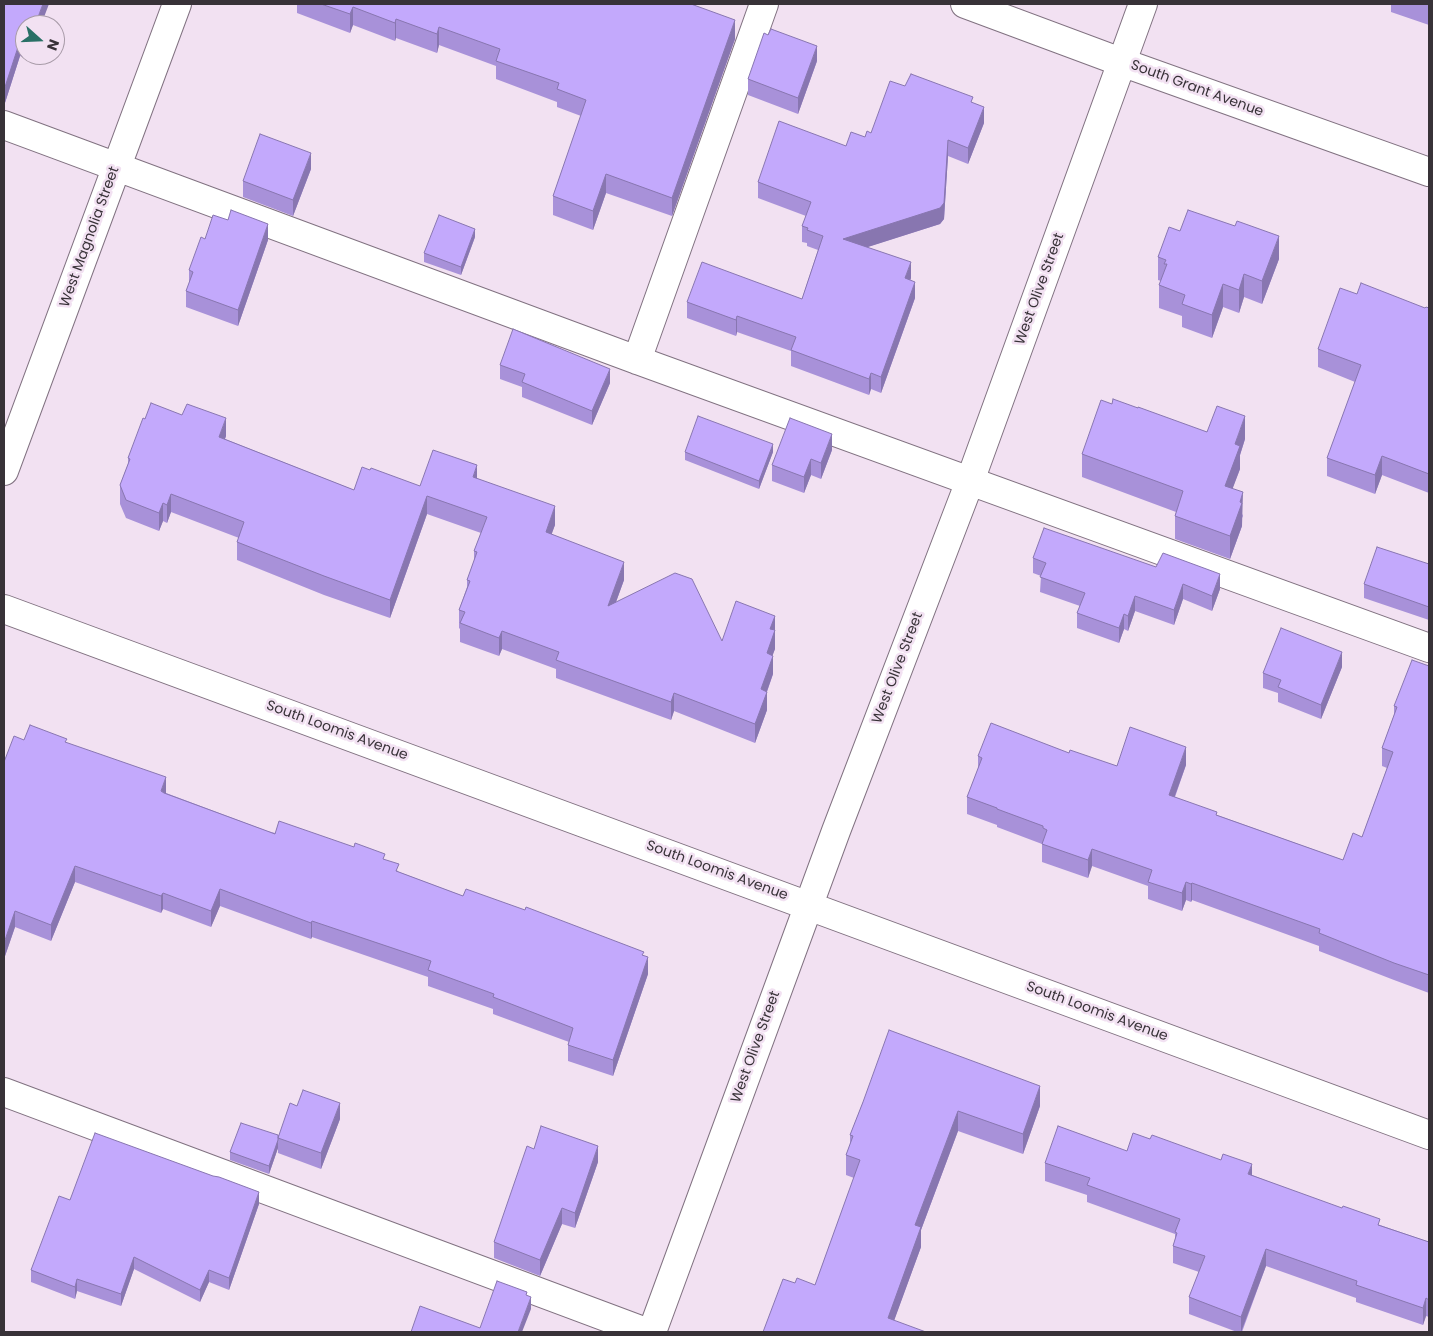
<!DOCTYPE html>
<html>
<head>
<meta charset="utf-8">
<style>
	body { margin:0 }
	#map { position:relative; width:1433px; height:1336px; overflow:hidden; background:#f2e1f2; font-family:Poppins,sans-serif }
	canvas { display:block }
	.frame { position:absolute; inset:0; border:5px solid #383238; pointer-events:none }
	.north { position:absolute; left:15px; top:15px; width:50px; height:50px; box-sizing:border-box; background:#f2e1f2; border:1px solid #a89ba8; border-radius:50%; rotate:110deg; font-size:14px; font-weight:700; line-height:20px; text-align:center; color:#383238 }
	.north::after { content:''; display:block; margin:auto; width:18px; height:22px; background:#297066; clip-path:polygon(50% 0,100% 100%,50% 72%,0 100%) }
</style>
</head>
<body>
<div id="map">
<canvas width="1433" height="1336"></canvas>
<div class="frame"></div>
<div class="north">N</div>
</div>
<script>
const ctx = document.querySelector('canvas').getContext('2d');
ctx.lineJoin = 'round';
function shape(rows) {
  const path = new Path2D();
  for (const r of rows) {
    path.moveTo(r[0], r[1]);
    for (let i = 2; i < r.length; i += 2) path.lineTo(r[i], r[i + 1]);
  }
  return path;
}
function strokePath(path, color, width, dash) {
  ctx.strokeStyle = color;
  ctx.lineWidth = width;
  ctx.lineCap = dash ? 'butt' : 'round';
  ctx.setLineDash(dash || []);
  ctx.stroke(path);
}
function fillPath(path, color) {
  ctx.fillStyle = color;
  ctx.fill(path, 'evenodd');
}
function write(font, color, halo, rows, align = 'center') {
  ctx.font = font + ' Poppins,sans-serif';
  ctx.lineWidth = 5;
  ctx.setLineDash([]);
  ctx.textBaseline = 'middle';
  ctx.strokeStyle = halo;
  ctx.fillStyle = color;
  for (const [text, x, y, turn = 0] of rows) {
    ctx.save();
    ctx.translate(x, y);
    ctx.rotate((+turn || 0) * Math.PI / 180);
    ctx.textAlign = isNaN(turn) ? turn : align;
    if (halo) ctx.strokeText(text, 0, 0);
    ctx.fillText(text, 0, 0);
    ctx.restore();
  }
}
const minor = shape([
	[965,4,1121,62,1429,172],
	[4,125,637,360,1429,648],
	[637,360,764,4],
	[4,471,177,4],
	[4,609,1429,1135],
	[4,1092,646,1332],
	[652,1332,836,831,970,481,1143,4]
]);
strokePath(minor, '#817281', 30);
strokePath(minor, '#fff', 28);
fillPath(shape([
	[4,4,25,25,25,55,29,55,28,59,20,56,4,106],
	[297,4,691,4,735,39,672,216,606,193,593,230,553,215,553,196,581,116,557,107,557,102,496,79,496,66,439,45,437,53,396,38,395,41,353,25,350,33,297,13],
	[1391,4,1429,4,1429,25,1391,12],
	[817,61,798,114,748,95,748,79],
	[905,86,973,103,984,123,968,164,948,156,944,219,940,224,867,247,911,278,910,280,915,298,881,393,871,389,869,395,791,366,791,351,737,332,736,336,687,318,687,302,802,299,818,250,807,246,807,243,802,242,802,226,806,216,758,198,758,182,846,146,865,137,871,133],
	[311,169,293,216,243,197,243,181],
	[1180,231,1279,259,1262,304,1244,297,1239,313,1223,307,1212,338,1182,327,1182,316,1159,308,1159,285,1161,281,1158,280,1158,257],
	[475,237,461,275,424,262,424,253],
	[205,239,268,240,238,326,186,307,186,291,189,284,189,270],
	[1357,294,1425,308,1429,308,1429,493,1382,475,1375,494,1327,476,1327,458,1355,382,1318,367,1318,349],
	[500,365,610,383,592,425,522,397,522,387,500,379],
	[1112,404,1207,432,1245,439,1240,455,1240,469,1232,489,1243,516,1242,518,1242,526,1230,559,1175,539,1175,516,1176,512,1082,477,1082,454],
	[182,415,226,436,225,439,354,490,420,486,477,478,555,525,551,534,624,580,616,602,722,641,775,616,775,649,772,655,773,674,767,692,767,710,755,743,674,711,671,720,556,678,556,669,502,649,499,656,460,642,460,629,459,628,459,610,467,587,467,580,474,561,474,551,481,533,427,514,390,618,324,595,237,560,237,542,239,538,171,512,167,523,163,521,159,531,126,518,120,504,120,485,128,464,128,458,145,419],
	[832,450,821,479,811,475,804,493,772,481,772,465],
	[685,452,773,452,759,489,685,460],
	[1033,558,1220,589,1212,611,1183,599,1174,625,1135,611,1128,631,1124,629,1119,643,1077,628,1077,613,1080,606,1040,592,1041,576,1033,573],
	[1429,564,1429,620,1364,598,1364,584],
	[1429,666,1429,993,1394,980,1319,951,1319,946,1192,900,1191,902,1186,900,1182,911,1148,899,1148,886,1092,866,1088,878,1042,862,1042,844,997,827,997,825,967,814,967,797,978,769,978,756,1069,753,1117,766,1186,765,1175,797,1217,815,1343,860,1362,837,1387,768,1382,766,1382,748,1394,715,1394,706],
	[1342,667,1321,719,1278,702,1278,693,1263,688,1263,673],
	[24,740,67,743,166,793,267,831,385,860,399,872,463,896,644,956,648,974,613,1076,568,1061,568,1045,569,1042,493,1014,493,1009,428,986,428,977,312,937,311,939,220,906,211,927,163,909,161,913,75,882,51,941,15,927,4,959],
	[863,1102,1040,1106,1023,1154,958,1131,921,1230,921,1247,894,1320,795,1283,815,1285,854,1178,846,1175,846,1155,850,1145,850,1135],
	[340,1119,321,1169,278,1153,278,1148,269,1174,230,1160,230,1152,278,1135],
	[534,1149,598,1162,575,1228,562,1224,540,1276,494,1258,494,1242],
	[1127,1151,1252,1175,1380,1225,1429,1242,1429,1317,1426,1316,1423,1325,1356,1302,1356,1298,1266,1266,1242,1332,1237,1332,1189,1314,1189,1297,1199,1272,1173,1263,1173,1246,1175,1239,1175,1234,1087,1202,1087,1195,1045,1181,1045,1163],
	[70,1200,259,1204,229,1290,209,1282,200,1302,134,1269,121,1306,77,1291,75,1299,31,1282,31,1270]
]), '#a891d9');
fillPath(shape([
	[43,4,49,4,41,25,35,25],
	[353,7,353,25,350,33,350,14],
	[396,19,396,38,395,41,395,23],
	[735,20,735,39,672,216,672,198],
	[439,27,439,45,437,53,437,34],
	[20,41,20,56,4,106,4,90],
	[817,46,817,61,798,114,798,98],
	[984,107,984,123,968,164,968,148],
	[948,140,948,156,944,219,940,224,843,255,843,239],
	[311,153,311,169,293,216,293,200],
	[606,174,606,193,593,230,593,211],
	[268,224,268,240,238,326,238,310],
	[475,229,475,237,461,275,461,267],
	[1279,236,1279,259,1262,304,1262,281],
	[911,262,911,278,905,294,905,278],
	[1244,274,1244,297,1239,313,1239,290],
	[915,282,915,298,881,393,881,377],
	[1223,284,1223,307,1212,338,1212,315],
	[737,316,737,332,736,336,736,320],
	[610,369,610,383,592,425,592,411],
	[871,373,871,389,869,395,869,379],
	[1245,416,1245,439,1240,455,1240,469,1225,509,1225,486,1235,444],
	[226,418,226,436,219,455,219,437],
	[832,434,832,450,821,479,821,463],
	[773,444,773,452,759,489,759,481],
	[1382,456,1382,475,1375,494,1375,475],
	[811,459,811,475,804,493,804,477],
	[477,465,477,483,473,477],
	[1243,492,1242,526,1230,559,1230,536,1240,502],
	[171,494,171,512,167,523,167,505],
	[427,496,427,514,390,618,390,600],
	[163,503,163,521,159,531,159,513],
	[555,506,555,525,546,550,546,532],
	[624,562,624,580,608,624,608,606],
	[1220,574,1220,589,1212,611,1212,596],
	[1183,584,1183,599,1174,625,1174,610],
	[1135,596,1135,611,1128,631,1128,616],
	[1124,614,1124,629,1119,643,1119,628],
	[775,616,775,649,767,671,767,653,770,629],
	[502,631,502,649,499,656,499,638],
	[1342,652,1342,667,1321,719,1321,705],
	[773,656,773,674,761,708,761,689],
	[767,692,767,710,755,743,755,724],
	[674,693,674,711,671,720,671,702],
	[1186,747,1186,765,1169,812,1169,795],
	[166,777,166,794,161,791],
	[1092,849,1092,866,1088,878,1088,860],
	[75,866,75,882,51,941,51,925],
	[1186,882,1186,900,1182,911,1182,893],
	[1192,883,1192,900,1191,902,1191,884],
	[220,889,220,906,211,927,211,911],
	[163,893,163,909,161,913,161,896],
	[15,911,15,927,4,959,4,943],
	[312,921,312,937,311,939,311,923],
	[648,957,648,974,613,1076,613,1060],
	[1040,1086,1040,1106,1023,1154,1023,1134],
	[340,1103,340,1119,321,1169,321,1153],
	[958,1111,958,1131,921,1230,921,1247,890,1332,888,1318,915,1225],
	[278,1140,278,1148,269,1174,269,1166],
	[598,1146,598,1162,575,1228,575,1213],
	[1252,1164,1252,1181,1248,1174],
	[259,1192,259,1204,229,1290,229,1278],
	[562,1208,562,1224,540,1276,540,1260],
	[1266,1249,1266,1266,1241,1332,1241,1317],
	[134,1257,134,1269,121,1306,121,1294],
	[209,1270,209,1282,200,1302,200,1290],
	[77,1279,77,1291,75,1299,75,1287],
	[531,1297,531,1309,522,1332,518,1332],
	[1426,1298,1426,1316,1423,1325,1423,1308]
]), '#8876b0');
const building = shape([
	[4,4,43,4,35,25,25,25,25,42,20,41,4,90,4,4],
	[321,4,691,4,735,20,672,198,606,174,593,211,553,196,586,100,557,89,559,83,496,61,500,49,439,27,437,34,396,19,395,23,353,7,350,14,321,4],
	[771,29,817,46,798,98,748,79,764,33,768,35,771,29],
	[911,74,973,97,971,102,984,107,968,148,948,140,944,203,940,208,843,239,911,262,905,278,915,282,881,377,871,373,869,379,791,350,796,337,737,316,736,320,687,302,702,262,802,299,823,236,807,230,808,228,802,226,811,202,758,182,779,121,846,146,851,132,865,137,867,131,871,133,890,81,905,86,911,74],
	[260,134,311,153,293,200,243,181,260,134],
	[231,210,268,224,238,310,186,291,193,272,189,270,201,237,205,239,213,215,228,220,231,210],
	[1188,210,1235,226,1237,221,1279,236,1262,281,1244,274,1239,290,1223,284,1212,315,1182,304,1185,295,1159,285,1167,264,1164,264,1166,260,1158,257,1169,227,1180,231,1188,210],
	[439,215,475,229,461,267,424,253,439,215],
	[1361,283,1425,308,1426,307,1429,308,1429,474,1382,456,1375,475,1327,458,1361,365,1318,349,1340,288,1357,294,1361,283],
	[513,329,610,369,592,411,522,382,525,374,500,365,513,329],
	[1113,399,1138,408,1138,407,1207,432,1217,406,1245,416,1235,444,1240,446,1225,486,1243,492,1240,502,1242,503,1230,536,1175,516,1183,491,1082,454,1101,400,1112,404,1113,399],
	[151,403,182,415,187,404,226,418,219,437,354,490,362,467,370,470,371,468,420,486,433,450,477,465,473,477,555,506,546,532,624,562,608,606,675,573,692,579,722,641,736,601,775,616,770,629,775,630,767,653,773,656,761,689,767,692,755,724,674,693,671,702,556,660,559,652,502,631,499,638,460,623,465,612,459,610,470,581,467,580,477,552,474,551,487,517,427,496,390,600,324,576,237,542,244,522,171,494,167,505,163,503,159,513,126,500,120,485,130,459,128,458,143,418,145,419,151,403],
	[698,416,773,444,759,481,685,452,698,416],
	[790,418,832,434,821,463,811,459,804,477,772,465,790,418],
	[1044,528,1156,567,1163,553,1220,574,1212,596,1183,584,1174,610,1135,596,1128,616,1124,614,1119,628,1077,613,1085,593,1040,577,1046,563,1033,558,1044,528],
	[1377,547,1429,564,1429,607,1364,584,1377,547],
	[1281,628,1342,652,1321,705,1278,687,1281,680,1263,673,1281,628],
	[1412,660,1429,666,1429,975,1394,963,1319,933,1320,929,1192,883,1191,884,1186,882,1182,893,1148,882,1152,870,1092,849,1088,860,1042,844,1047,830,1043,828,1043,826,997,809,997,808,967,797,982,758,978,756,991,723,1069,753,1070,750,1117,766,1130,727,1186,747,1169,795,1217,812,1216,815,1343,860,1353,833,1362,837,1393,752,1382,748,1397,707,1394,706,1412,660],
	[30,725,67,739,65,742,166,777,161,791,164,793,267,831,275,834,279,821,354,847,355,843,385,854,383,859,399,864,396,871,463,896,466,889,525,910,526,907,644,952,642,955,648,957,613,1060,568,1045,573,1028,493,997,494,994,428,970,431,961,312,921,311,923,220,889,211,911,163,893,161,896,75,866,51,925,15,911,4,943,4,762,14,736,24,740,30,725],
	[889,1030,1040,1086,1023,1134,958,1111,915,1225,921,1227,888,1318,926,1332,763,1332,783,1279,795,1283,797,1278,815,1285,860,1160,846,1155,853,1136,850,1135,863,1102,889,1030],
	[303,1090,340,1103,321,1153,278,1138,290,1103,297,1106,303,1090],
	[241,1123,278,1135,278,1140,269,1166,230,1152,241,1123],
	[541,1126,598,1146,575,1213,562,1208,540,1260,494,1242,527,1146,534,1149,541,1126],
	[1058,1126,1127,1151,1133,1133,1150,1139,1152,1135,1221,1160,1223,1154,1252,1164,1248,1174,1342,1208,1343,1206,1380,1219,1378,1225,1429,1242,1429,1300,1426,1298,1423,1308,1356,1285,1357,1281,1266,1249,1241,1317,1189,1297,1205,1256,1173,1246,1177,1233,1175,1232,1180,1219,1087,1185,1090,1178,1045,1163,1058,1126],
	[95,1133,213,1176,219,1177,259,1192,229,1278,209,1270,200,1290,134,1257,121,1294,77,1279,75,1287,31,1270,59,1196,70,1200,95,1133],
	[497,1281,527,1292,526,1295,531,1297,518,1332,411,1332,420,1306,480,1328,497,1281]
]);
fillPath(building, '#c3a9fc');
strokePath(building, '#8876b0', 1);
write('14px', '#383238', '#f2e1f2', [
	["South Grant Avenue",1197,89,20],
	["West Magnolia Street",90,237,-70],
	["West Olive Street",1040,289,-70],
	["West Olive Street",898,668,-69],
	["South Loomis Avenue",337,731,20],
	["South Loomis Avenue",717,871,20],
	["South Loomis Avenue",1097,1012,20],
	["West Olive Street",756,1047,-70]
]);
</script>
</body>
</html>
